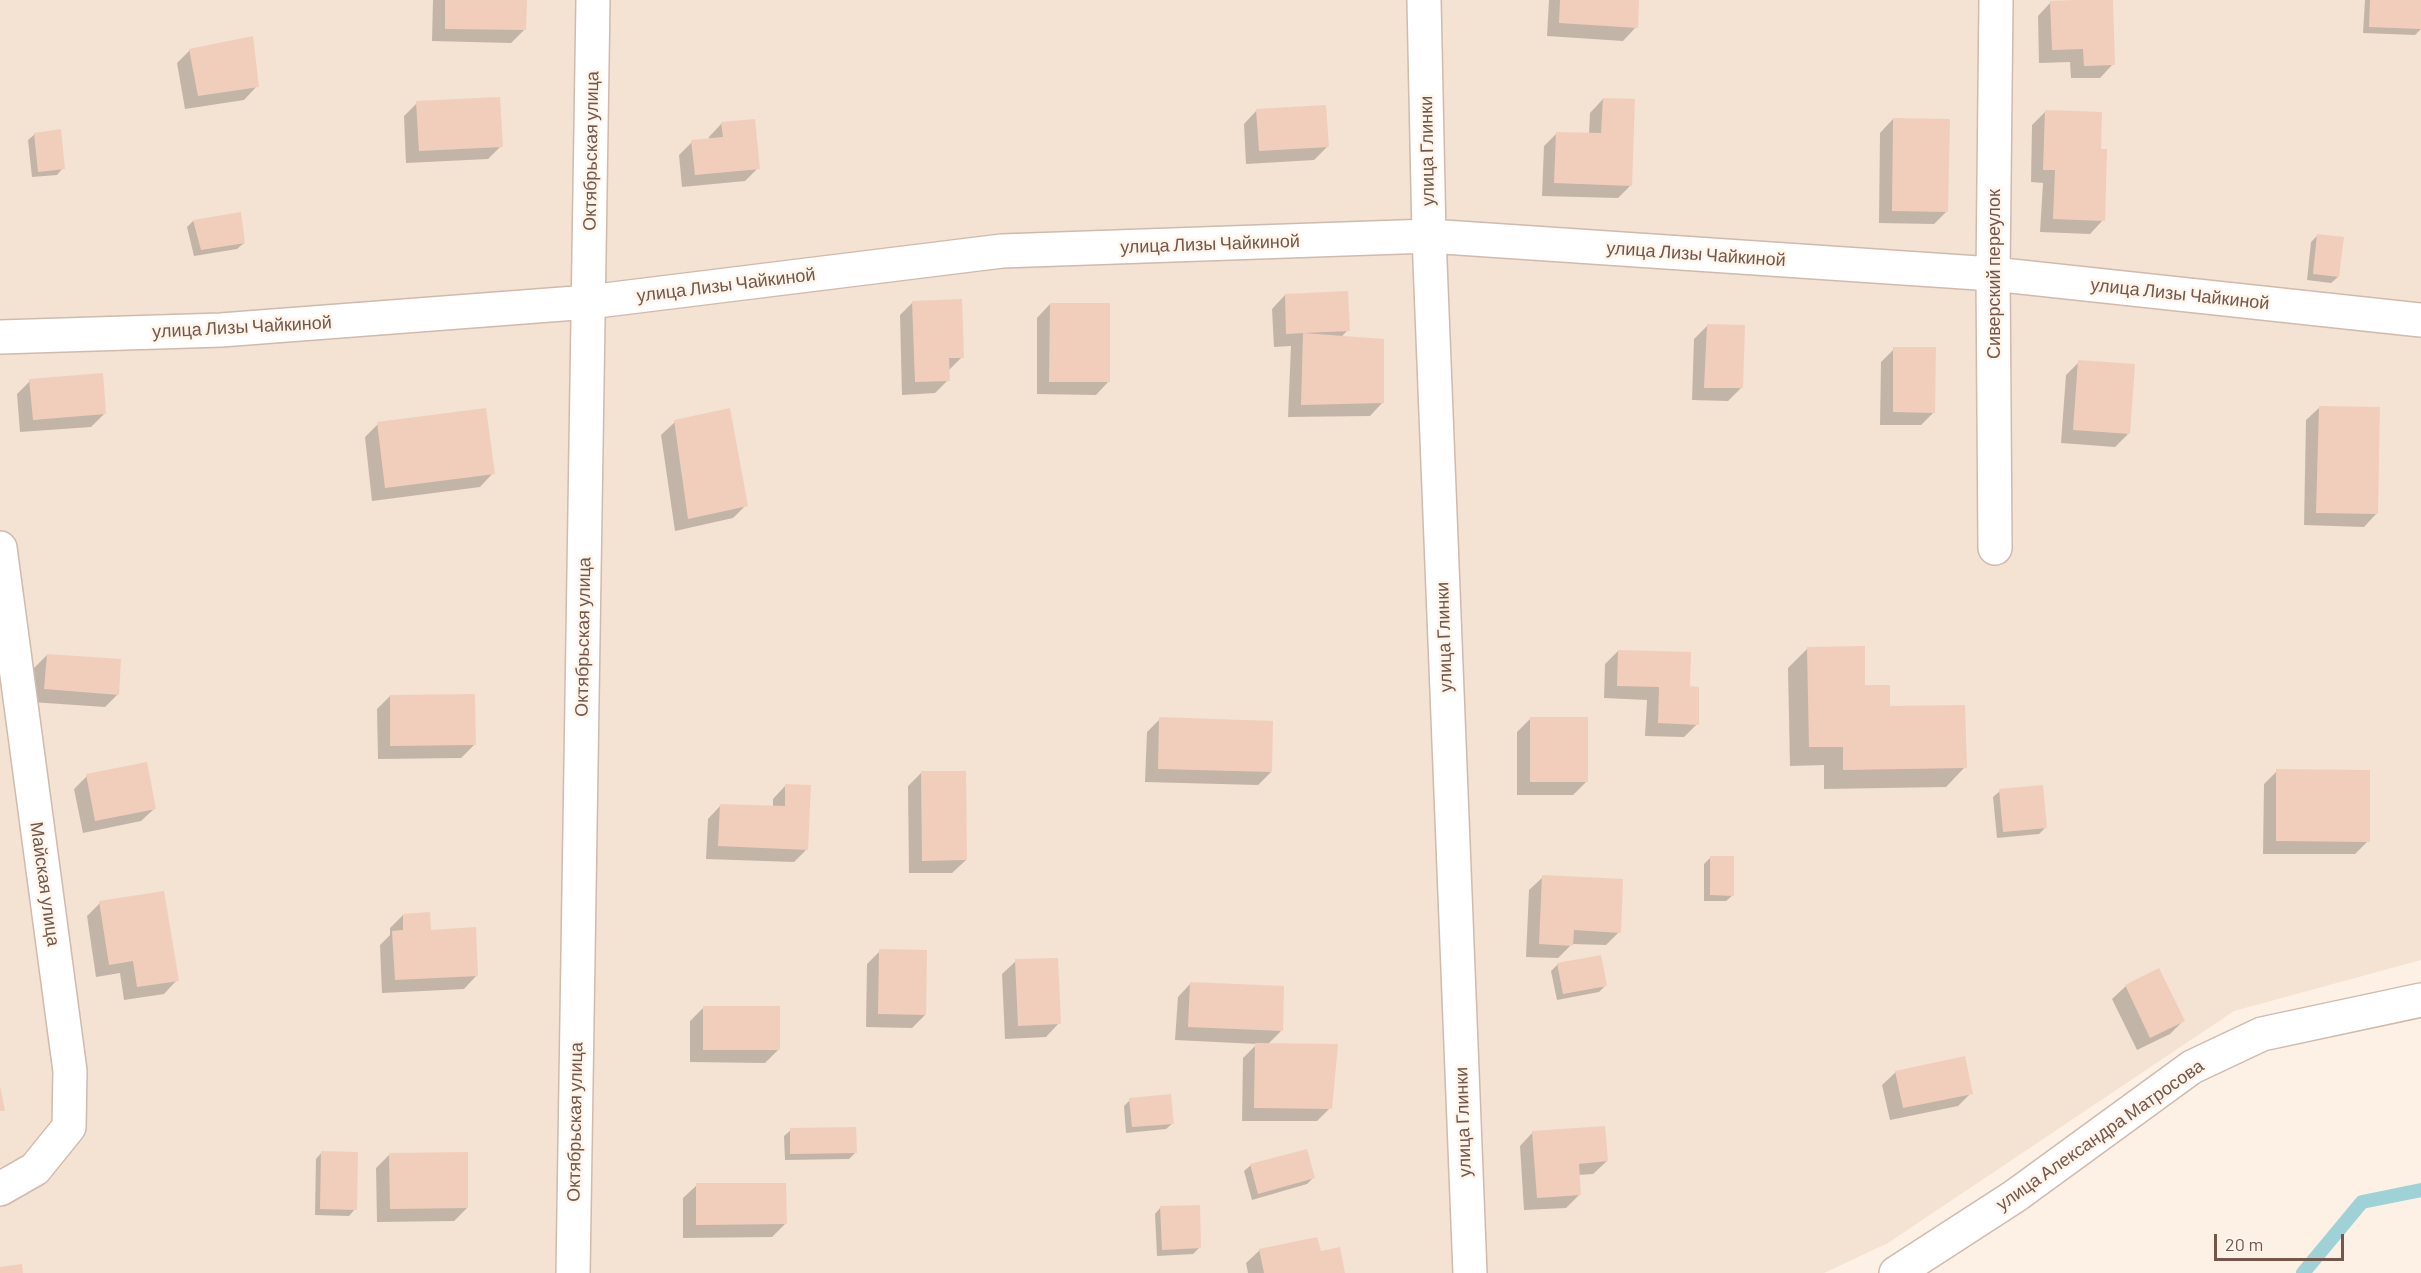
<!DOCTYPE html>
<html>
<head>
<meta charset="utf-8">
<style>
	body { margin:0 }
	#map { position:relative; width:2421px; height:1273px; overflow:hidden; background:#fcf1e4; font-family:Barlow,sans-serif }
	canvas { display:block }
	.scale { position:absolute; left:2214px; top:1234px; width:130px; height:27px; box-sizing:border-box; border:3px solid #75564a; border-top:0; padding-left:8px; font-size:18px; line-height:21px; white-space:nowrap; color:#75564a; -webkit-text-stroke:4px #fff5ea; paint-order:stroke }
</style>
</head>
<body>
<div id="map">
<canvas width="2421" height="1273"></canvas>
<div class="scale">20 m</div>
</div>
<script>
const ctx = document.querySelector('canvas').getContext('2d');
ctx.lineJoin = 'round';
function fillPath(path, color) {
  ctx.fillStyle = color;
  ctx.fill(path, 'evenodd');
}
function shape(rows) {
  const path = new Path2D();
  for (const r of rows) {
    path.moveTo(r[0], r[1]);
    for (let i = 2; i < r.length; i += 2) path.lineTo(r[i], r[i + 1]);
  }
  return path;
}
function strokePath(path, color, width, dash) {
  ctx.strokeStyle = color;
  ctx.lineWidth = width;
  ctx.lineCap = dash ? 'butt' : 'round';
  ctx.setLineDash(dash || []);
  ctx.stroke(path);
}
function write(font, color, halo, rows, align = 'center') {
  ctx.font = font + ' Barlow,sans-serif';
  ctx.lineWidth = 5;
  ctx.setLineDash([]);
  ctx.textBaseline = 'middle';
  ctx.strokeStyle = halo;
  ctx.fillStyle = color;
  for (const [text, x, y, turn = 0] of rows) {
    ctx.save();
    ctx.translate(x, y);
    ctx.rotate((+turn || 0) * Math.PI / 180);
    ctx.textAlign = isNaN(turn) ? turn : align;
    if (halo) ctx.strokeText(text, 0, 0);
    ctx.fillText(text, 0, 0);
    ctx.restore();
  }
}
fillPath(shape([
	[0,0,2421,0,2421,960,2234,1011,1888,1243,1824,1273,0,1273]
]), '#f4e2d3');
fillPath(shape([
	[433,0,525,0,525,29,511,43,432,41],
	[1549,0,1638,0,1636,27,1623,41,1547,36],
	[2365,0,2421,0,2421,29,2415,35,2363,33],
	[2051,2,2113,64,2100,78,2071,78,2070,62,2039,63,2038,16],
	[190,50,257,86,244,100,185,109,177,63],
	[1603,99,1631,185,1618,198,1542,196,1544,146,1557,133,1589,134,1590,113],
	[417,103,501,146,488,159,406,163,404,116],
	[1257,110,1327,147,1314,160,1246,164,1244,124],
	[2045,112,2099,151,2103,220,2090,234,2040,232,2043,183,2031,182,2032,125],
	[1893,119,1947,211,1934,224,1879,223,1880,133],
	[722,123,758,168,745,181,682,187,679,155,692,142,709,140,709,137],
	[35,134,63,168,57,175,32,177,28,140],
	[193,221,244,243,237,249,194,256,187,227],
	[2317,236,2338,277,2331,283,2307,280,2311,242],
	[1285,295,1348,330,1341,337,1383,402,1370,416,1288,417,1291,346,1274,347,1272,309],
	[913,302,962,357,948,371,948,380,935,393,902,395,900,315],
	[1050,304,1109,381,1096,395,1037,394,1037,318],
	[1707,326,1741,388,1728,401,1692,400,1694,339],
	[1894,349,1934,412,1921,425,1880,425,1881,362],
	[2079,362,2128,434,2115,447,2061,443,2066,375],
	[30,381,104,414,91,427,20,432,17,394],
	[2320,407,2377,513,2364,527,2304,525,2306,420],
	[675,422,746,505,733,518,675,531,661,435],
	[378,424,493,473,480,487,372,501,365,437],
	[1808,648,1864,687,1965,767,1946,787,1824,789,1824,765,1790,766,1788,668],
	[1618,651,1688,688,1697,724,1684,737,1645,736,1647,700,1604,698,1605,664],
	[47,655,118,694,105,707,31,702,34,668],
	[390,696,474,745,461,758,378,759,377,709],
	[1531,718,1586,782,1573,795,1517,795,1517,732],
	[1160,719,1271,772,1258,785,1145,782,1147,732],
	[2277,771,2368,841,2355,854,2263,854,2264,784],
	[921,773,966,860,952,873,909,873,908,786],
	[87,776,155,808,141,821,83,833,74,789],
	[786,785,807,849,794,862,706,859,708,819,721,805,773,807,773,799],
	[2000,791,2045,828,2039,834,1997,838,1993,797],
	[1711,857,1733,895,1726,901,1704,901,1704,864],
	[1543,877,1619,932,1606,945,1572,944,1558,958,1526,957,1529,890],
	[100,903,177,980,164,994,124,1000,120,973,96,977,87,916],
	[403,915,429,931,477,975,464,989,382,993,380,945,390,935,390,928],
	[880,951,925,1015,912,1028,866,1027,867,964],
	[1016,961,1059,1023,1046,1037,1005,1039,1002,974],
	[1558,964,1605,986,1599,992,1557,1000,1551,971],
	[1191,983,1281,1031,1267,1045,1330,1108,1317,1121,1242,1121,1243,1058,1257,1044,1175,1040,1178,997],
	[2126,986,2183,1021,2170,1034,2137,1050,2112,999],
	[704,1007,778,1050,765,1063,690,1062,690,1021],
	[1896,1072,1971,1093,1958,1106,1890,1120,1882,1085],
	[1130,1100,1173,1123,1166,1129,1126,1133,1124,1106],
	[791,1130,855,1153,849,1159,785,1160,784,1136],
	[1533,1132,1607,1161,1593,1174,1578,1175,1580,1194,1566,1208,1524,1210,1520,1146],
	[322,1152,355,1209,349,1216,315,1215,316,1159],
	[389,1155,467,1208,454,1221,377,1222,376,1168],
	[1251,1165,1314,1177,1307,1184,1252,1200,1244,1171],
	[697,1185,785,1224,772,1237,683,1238,683,1198],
	[1161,1207,1199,1248,1193,1254,1157,1256,1155,1214],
	[1260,1250,1319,1253,1344,1273,1248,1273,1246,1263]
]), '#0003');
strokePath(shape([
	[2303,1273,2362,1202,2421,1190]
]), '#9fd2d7', 14);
fillPath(shape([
	[445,0,527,0,526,30,445,29],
	[1560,0,1639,0,1638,28,1559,23],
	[2075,0,2113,0,2115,65,2084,66,2083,49,2052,50,2050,1],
	[2370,0,2421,0,2421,29,2369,27],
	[253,36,259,87,198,96,189,49],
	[500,97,503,147,419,151,416,101],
	[1603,98,1635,99,1632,186,1554,183,1556,132,1601,133],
	[1326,105,1329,147,1259,151,1256,109],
	[2045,110,2102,112,2101,149,2107,149,2105,221,2053,219,2055,170,2043,170],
	[1893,118,1950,119,1948,212,1892,211],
	[755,119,760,169,695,175,691,140,723,137,721,122],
	[61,129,65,169,38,172,34,133],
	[241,212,245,243,201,250,193,220],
	[2317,234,2344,237,2339,277,2313,274],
	[1348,291,1350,331,1303,333,1384,339,1384,403,1301,405,1303,333,1286,334,1285,294],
	[962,299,964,358,949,358,950,381,915,382,912,301],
	[1050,303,1110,303,1110,382,1049,382],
	[1707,324,1745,325,1743,388,1704,388],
	[1893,347,1936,347,1935,413,1893,412],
	[2078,360,2135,364,2130,434,2073,430],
	[103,373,106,414,33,420,29,379],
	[2319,406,2380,407,2378,514,2316,513],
	[486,408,495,474,385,488,377,422],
	[730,408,748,506,688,519,674,420],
	[1865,646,1865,685,1890,685,1890,706,1965,705,1967,768,1843,770,1843,747,1809,747,1807,647],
	[1618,650,1691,652,1690,686,1699,687,1699,725,1658,723,1659,687,1617,686],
	[47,654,121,659,119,695,44,689],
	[475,694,476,745,390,746,390,695],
	[1159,717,1273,721,1272,772,1158,769],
	[1530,717,1588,717,1588,782,1530,782],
	[147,762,156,809,95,821,86,774],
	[2276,769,2370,770,2370,842,2276,841],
	[921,771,966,771,967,860,922,861],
	[785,784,811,785,808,850,718,846,720,804,785,806],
	[2043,785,2047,828,2003,832,1999,789],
	[1710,856,1734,856,1734,896,1710,895],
	[1542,875,1623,879,1621,933,1574,930,1573,946,1539,944],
	[164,891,179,981,137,987,133,961,109,965,99,901],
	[430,912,431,930,476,927,478,976,395,980,392,931,403,930,403,914],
	[879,949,927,950,926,1015,878,1014],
	[1601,955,1607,986,1563,994,1557,963],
	[1058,958,1061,1024,1018,1026,1015,959],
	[2159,968,2185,1021,2150,1038,2125,985],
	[1190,982,1284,986,1283,1031,1188,1027],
	[703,1006,780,1006,780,1050,703,1050],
	[1255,1043,1338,1044,1332,1109,1254,1108],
	[1965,1056,1973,1094,1903,1108,1895,1071],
	[0,1086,5,1111,0,1111],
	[1171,1094,1174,1124,1132,1127,1129,1098],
	[1605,1126,1608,1161,1579,1164,1581,1195,1537,1198,1532,1131],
	[856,1127,857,1153,790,1154,790,1128],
	[1307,1149,1315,1178,1258,1194,1250,1164],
	[321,1151,358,1152,357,1210,320,1209],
	[468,1152,468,1208,390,1209,389,1153],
	[696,1183,786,1183,787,1224,696,1225],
	[1200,1205,1201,1248,1162,1250,1160,1206],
	[1317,1237,1321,1251,1340,1247,1345,1273,1264,1273,1259,1249],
	[22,1264,23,1273,0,1273,0,1267]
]), '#f1cebc');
const minor = shape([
	[1424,0,1429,236,1470,1273],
	[0,337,221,330,589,302,1002,251,1429,236,1993,274,2421,320],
	[0,548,70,1071,69,1127,35,1169,0,1189],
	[1995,548,1993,274,1996,0],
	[573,1273,593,0],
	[1896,1273,2015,1196,2192,1067,2262,1034,2421,1000]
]);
strokePath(minor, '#d0baae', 36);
strokePath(minor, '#fff', 33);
write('18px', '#75564a', '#fff5ea', [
	["Октябрьская улица",591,151,-89],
	["улица Глинки",1427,151,-91],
	["улица Лизы Чайкиной",1210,244,-2],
	["улица Лизы Чайкиной",1696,254,4],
	["Сиверский переулок",1994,274,-90],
	["улица Лизы Чайкиной",726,285,-7],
	["улица Лизы Чайкиной",2180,294,6],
	["улица Лизы Чайкиной",242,327,-3],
	["Октябрьская улица",583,637,-89],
	["улица Глинки",1444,637,-92],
	["Майская улица",45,884,82],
	["Октябрьская улица",575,1122,-89],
	["улица Глинки",1463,1122,-92],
	["улица Александра Матросова",2100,1135,-35]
]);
</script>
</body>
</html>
